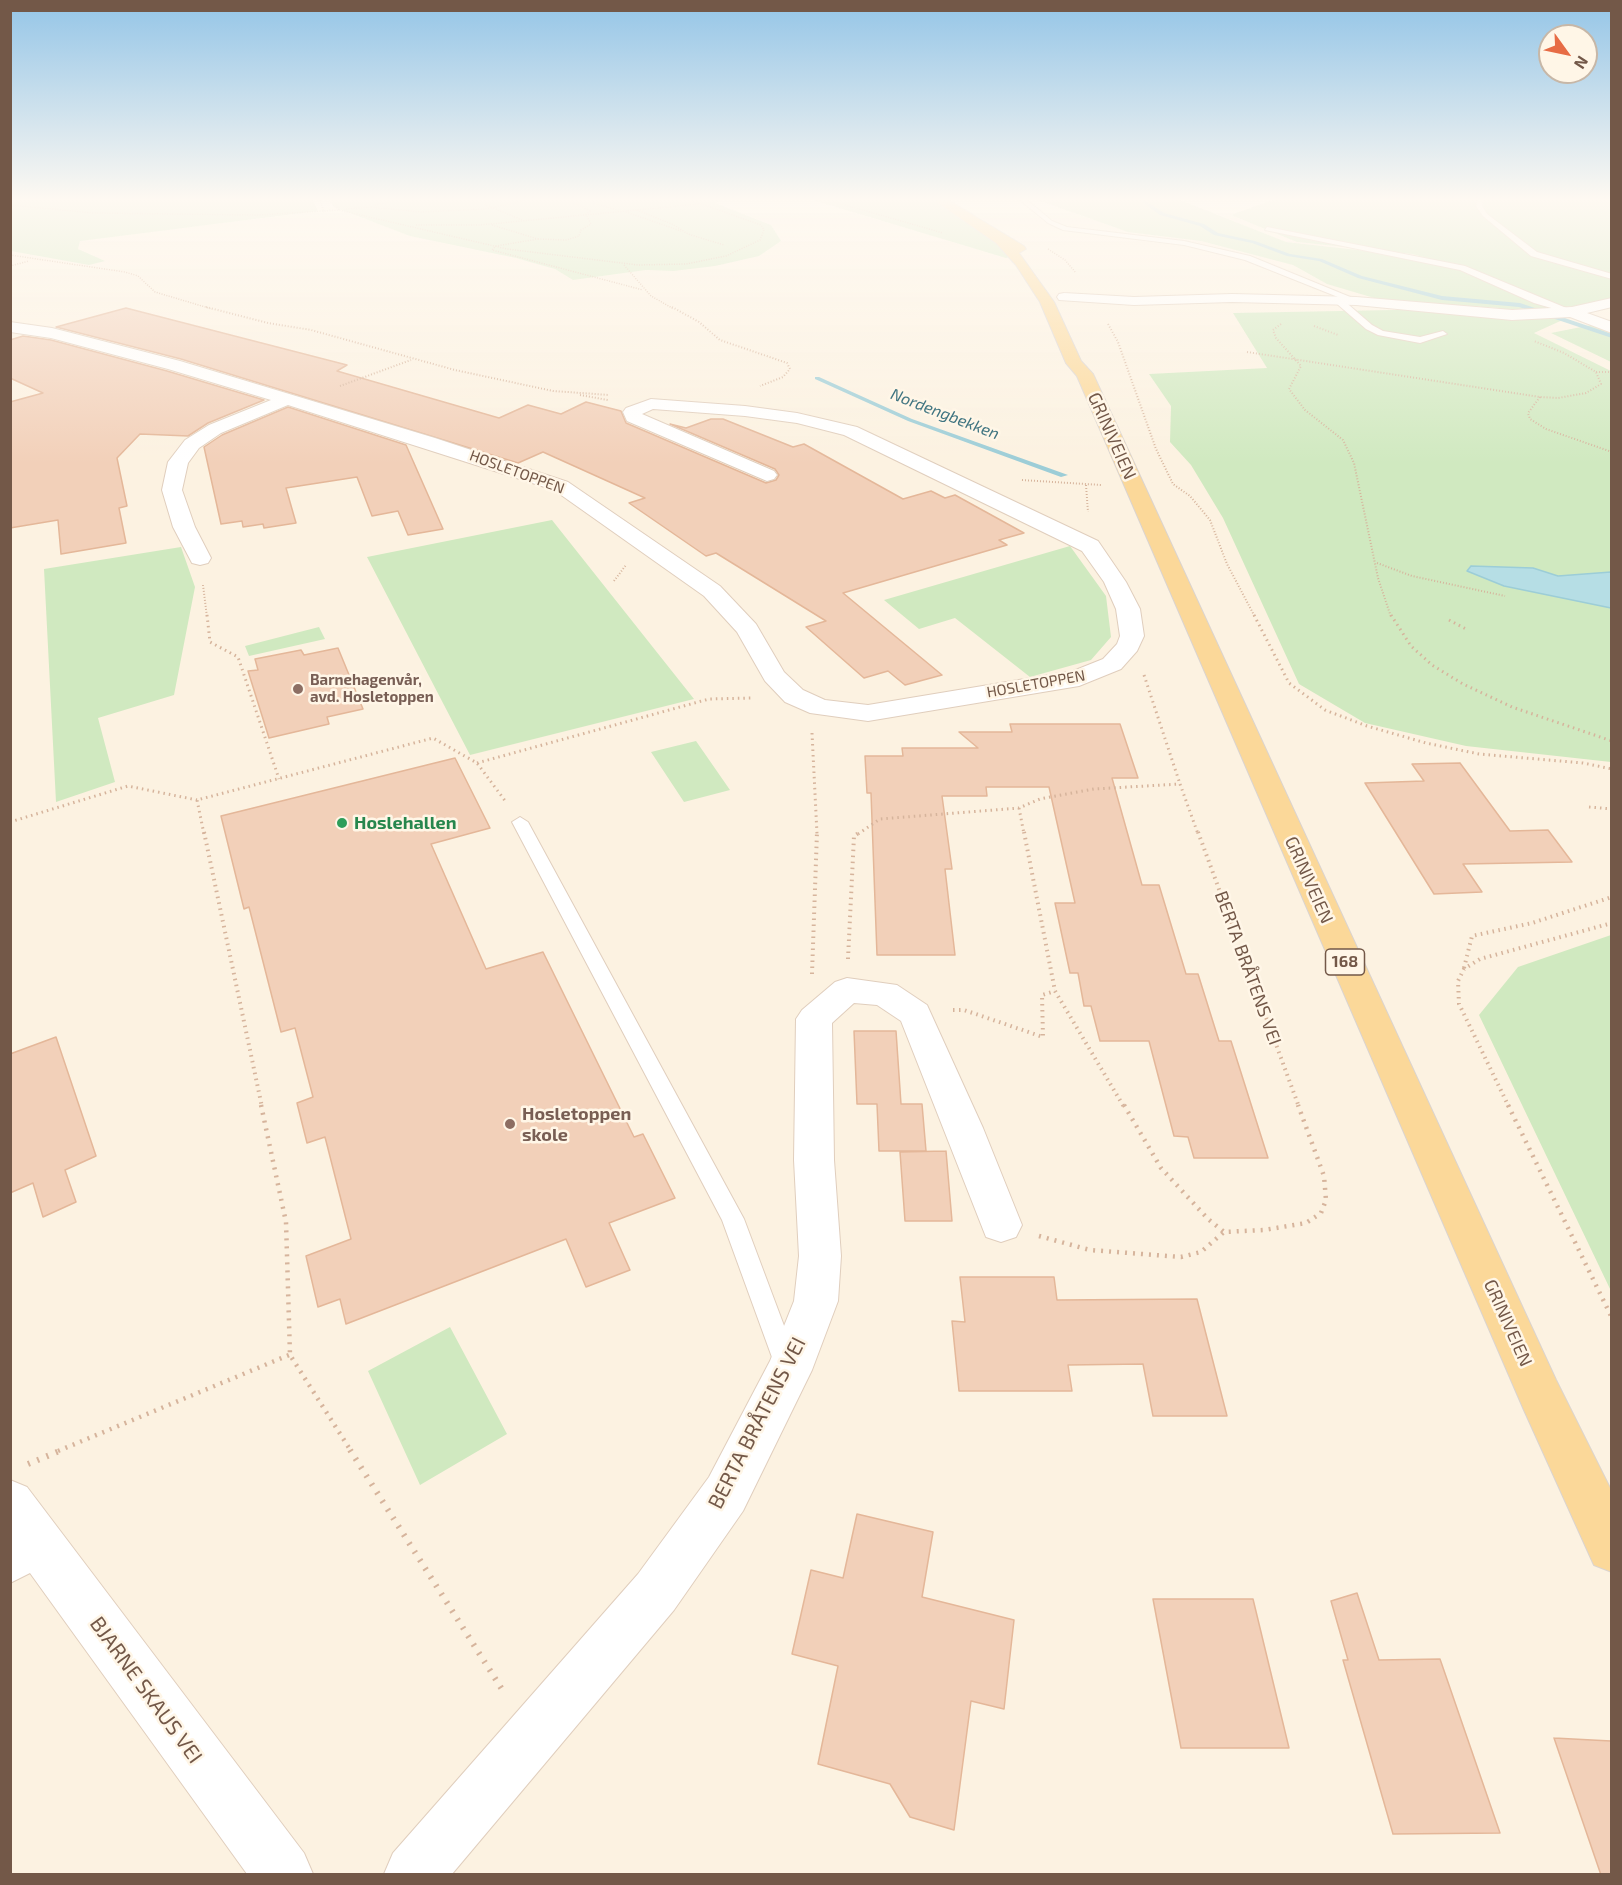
<!DOCTYPE html>
<html>
<head>
<meta charset="utf-8">
<style>
	body { margin:0 }
	#map { position:relative; width:1622px; height:1885px; overflow:hidden; background:#fcf2e1; font-family:"Exo 2",sans-serif }
	canvas { display:block }
	.frame { position:absolute; inset:0; border:12px solid #735848; pointer-events:none }
	.north { position:absolute; left:1538px; top:24px; width:60px; height:60px; box-sizing:border-box; background:#fff6e7; border:2px solid #c7b7a7; border-radius:50%; rotate:123deg; font-size:16px; font-weight:700; line-height:24px; text-align:center; color:#735848 }
	.north::after { content:''; display:block; margin:auto; width:21px; height:27px; background:#e76c45; clip-path:polygon(50% 0,100% 100%,50% 72%,0 100%) }
</style>
</head>
<body>
<div id="map">
<canvas width="1622" height="1885"></canvas>
<div class="frame"></div>
<div class="north">N</div>
</div>
<script>
const ctx = document.querySelector('canvas').getContext('2d');
ctx.lineJoin = 'round';
function fillPath(path, color) {
  ctx.fillStyle = color;
  ctx.fill(path, 'evenodd');
}
function shape(rows) {
  const path = new Path2D();
  for (const r of rows) {
    path.moveTo(r[0], r[1]);
    for (let i = 2; i < r.length; i += 2) path.lineTo(r[i], r[i + 1]);
  }
  return path;
}
function strokePath(path, color, width, dash) {
  ctx.strokeStyle = color;
  ctx.lineWidth = width;
  ctx.lineCap = dash ? 'butt' : 'round';
  ctx.setLineDash(dash || []);
  ctx.stroke(path);
}
function write(font, color, halo, rows, align = 'center') {
  ctx.font = font + ' "Exo 2",sans-serif';
  ctx.lineWidth = 5;
  ctx.setLineDash([]);
  ctx.textBaseline = 'middle';
  ctx.strokeStyle = halo;
  ctx.fillStyle = color;
  for (const [text, x, y, turn = 0] of rows) {
    ctx.save();
    ctx.translate(x, y);
    ctx.rotate((+turn || 0) * Math.PI / 180);
    ctx.textAlign = isNaN(turn) ? turn : align;
    if (halo) ctx.strokeText(text, 0, 0);
    ctx.fillText(text, 0, 0);
    ctx.restore();
  }
}
fillPath(shape([
	[11,200,313,200,318,211,80,241,78,249,105,261,89,265,11,251],
	[329,200,721,200,715,203,771,225,781,241,759,256,715,266,674,271,646,270,573,280,555,269,516,258,410,236,334,207],
	[813,200,940,200,1015,255,1006,258],
	[1038,200,1180,200,1286,242,1403,255,1458,269,1548,308,1554,308,1464,268,1412,254,1297,242,1231,215,1273,200,1611,200,1611,301,1602,302,1534,333,1611,371,1611,762,1466,746,1365,723,1299,684,1223,518,1191,465,1170,442,1171,406,1149,374,1267,368,1233,313,1499,308,1381,300,1327,284,1293,265,1201,241,1128,232],
	[1611,321,1611,362,1551,333],
	[552,520,694,699,470,755,367,557],
	[1070,546,1106,596,1111,637,1091,660,1030,677,955,618,919,629,884,600],
	[181,547,195,587,174,695,98,718,115,782,56,802,44,569],
	[319,627,325,639,249,656,245,646],
	[696,741,730,790,684,802,651,752],
	[1611,935,1612,935,1611,1291,1479,1015,1518,967],
	[450,1327,507,1434,420,1485,368,1371]
]), '#d0e9c0');
const water = shape([
	[1471,566,1533,568,1558,576,1611,572,1611,608,1504,586,1467,571,1471,566]
]);
fillPath(water, '#b6dee5');
strokePath(water, '#9ccdd7', 1.5);
fillPath(shape([
	[1139,200,1144,200,1164,213,1204,224,1218,233,1255,241,1290,254,1322,259,1362,276,1442,296,1520,303,1612,334,1612,338,1519,307,1442,300,1358,278,1319,261,1287,256,1252,243,1214,235,1200,226,1160,215,1139,200],
	[815,377,819,377,912,419,1068,475,1061,477,908,421,815,379,815,377]
]), '#9ccdd7');
const building = shape([
	[126,308,347,365,337,371,499,418,528,405,561,414,586,402,621,411,626,423,766,483,776,480,779,475,775,469,670,424,686,428,711,419,723,419,793,447,804,444,903,499,931,491,945,498,955,495,1024,533,999,540,1007,545,843,593,942,675,905,685,888,671,864,678,806,627,826,621,716,553,706,556,629,503,645,498,543,452,518,463,181,359,56,327,126,308],
	[23,336,51,340,167,371,264,400,208,423,188,436,140,434,117,458,127,506,119,508,126,543,61,554,58,520,10,528,10,402,43,393,10,378,10,340,23,336],
	[288,407,406,445,443,529,408,535,398,511,372,516,357,477,286,488,296,523,264,528,263,524,243,527,242,521,221,524,204,447,222,435,288,407],
	[338,648,363,709,327,717,329,724,269,738,248,671,258,670,255,659,301,650,304,655,338,648],
	[1010,724,1120,724,1138,778,1112,778,1142,885,1159,885,1186,974,1198,974,1219,1041,1231,1041,1268,1158,1194,1158,1188,1137,1174,1136,1149,1041,1100,1041,1091,1006,1084,1006,1078,973,1070,973,1055,903,1075,903,1049,787,986,787,987,796,942,796,952,869,945,869,955,955,877,955,871,793,867,793,865,756,903,756,902,748,978,748,959,732,1012,732,1010,724],
	[455,758,490,828,431,844,486,969,543,952,634,1137,643,1134,675,1198,609,1223,630,1270,586,1287,566,1239,346,1324,340,1299,318,1307,306,1256,351,1239,325,1137,307,1143,297,1103,313,1097,295,1028,281,1032,249,907,244,909,221,816,455,758],
	[1460,763,1510,831,1548,830,1572,862,1463,864,1482,892,1434,894,1365,783,1424,781,1412,764,1460,763],
	[854,1031,896,1031,901,1104,922,1104,926,1151,879,1151,877,1104,857,1104,854,1031],
	[56,1037,96,1156,65,1170,76,1202,43,1217,33,1183,10,1193,10,1054,56,1037],
	[946,1151,952,1221,905,1221,900,1152,946,1151],
	[960,1277,1054,1277,1057,1300,1197,1299,1227,1416,1153,1416,1143,1364,1068,1365,1072,1391,959,1391,952,1321,965,1322,960,1277],
	[857,1514,933,1532,922,1597,1014,1620,1004,1709,971,1701,954,1830,910,1817,890,1784,818,1764,838,1666,792,1654,811,1570,843,1578,857,1514],
	[1357,1593,1379,1660,1440,1659,1500,1833,1393,1834,1343,1660,1348,1660,1331,1601,1357,1593],
	[1153,1599,1253,1599,1289,1748,1181,1748,1153,1599],
	[1554,1738,1611,1741,1611,1875,1601,1875,1554,1738]
]);
fillPath(building, '#f2d0b9');
strokePath(building, '#e4b799', 1.5);
const lane = shape([
	[1020,200,1027,200,1052,221,1067,227,1184,241,1250,256,1360,301,1353,303,1245,260,1184,245,1063,230,1048,223,1020,200],
	[1477,200,1483,200,1482,206,1487,214,1537,252,1612,274,1612,279,1531,256,1483,216,1476,206,1477,200],
	[1267,227,1465,266,1576,312,1572,314,1534,303,1460,270,1265,230,1267,227],
	[1336,299,1342,299,1372,325,1383,331,1420,337,1443,331,1447,334,1420,343,1378,335,1366,329,1336,303,1336,299],
	[520,817,528,822,744,1219,798,1363,795,1371,786,1374,777,1371,722,1220,512,822,520,817]
]);
const street = shape([
	[1064,293,1134,297,1232,294,1356,297,1512,310,1572,307,1612,298,1612,307,1587,313,1612,322,1612,333,1570,317,1512,320,1356,305,1232,302,1134,305,1059,300,1057,297,1059,294,1064,293],
	[10,322,52,328,180,361,435,438,568,482,720,586,756,624,784,672,803,690,825,700,868,705,1073,671,1103,659,1117,644,1120,636,1116,609,1104,582,1082,551,844,435,797,423,745,416,653,409,642,414,774,471,777,475,774,479,767,481,627,421,623,412,626,408,651,399,745,406,797,413,857,427,1098,541,1126,582,1140,609,1144,636,1137,651,1121,669,1079,686,868,721,810,713,785,702,765,681,737,632,704,596,554,490,288,405,221,433,199,448,188,463,182,490,195,527,211,558,208,563,200,565,192,563,173,527,162,490,168,462,185,440,209,425,271,400,168,369,51,338,10,332,10,322],
	[847,978,897,985,927,1005,983,1128,1022,1225,1016,1237,1001,1242,986,1237,901,1021,877,1005,854,1003,832,1023,834,1160,841,1256,838,1301,812,1370,743,1511,674,1610,452,1874,384,1874,393,1853,638,1574,709,1477,770,1361,794,1301,799,1256,794,1160,796,1019,802,1010,835,982,847,978],
	[10,1480,27,1487,304,1853,313,1874,247,1874,30,1573,10,1583,10,1480]
]);
const primary = shape([
	[934,200,948,200,1024,246,1026,249,1019,253,1054,302,1081,361,1093,374,1556,1380,1612,1492,1612,1572,1594,1565,1524,1410,1077,376,1066,363,1040,302,1016,265,996,243,934,200]
]);
strokePath(lane, '#e0cebd', 2);
strokePath(street, '#e0cebd', 2);
strokePath(primary, '#dbd4cf', 2);
strokePath(shape([
	[320,200,324,212],
	[334,200,339,210],
	[481,200,486,205,522,220],
	[596,200,593,203,618,210],
	[828,200,943,233],
	[10,205,93,213,259,215,339,210,507,249,638,265,686,264,726,256,760,240,764,230,761,225,690,200],
	[375,205,398,200],
	[346,209,370,207,421,212,486,209,526,200],
	[637,210,674,225,688,234,724,245],
	[626,212,681,231],
	[416,225,480,225,699,204],
	[492,225,538,239,496,246,492,250,643,290],
	[538,239,566,240,579,236,581,230,591,224,586,214,591,211,568,200],
	[1048,249,1065,260,1076,273],
	[10,255,125,272,138,276,155,292,212,309],
	[624,265,651,296,674,309],
	[10,266,29,261]
]), '#d6b49c', 1.5, [1, 1.5]);
strokePath(shape([
	[206,307,268,323,311,330,455,370,553,391,609,395],
	[672,307,699,322,720,340,787,363,790,369,783,377,760,386],
	[1108,324,1118,342,1156,449,1173,484,1190,496,1210,520,1227,564,1255,617],
	[1281,324,1273,330,1276,338,1301,366,1289,389,1305,410,1343,440,1354,463,1378,578,1391,617],
	[1314,326,1338,335],
	[1247,352,1540,397,1558,398,1586,393,1601,384,1596,372,1564,353,1534,341],
	[1596,372,1612,372],
	[340,386,411,360],
	[580,395,608,400],
	[1540,397,1528,413,1530,419,1546,429,1612,452],
	[1022,480,1101,485],
	[1086,485,1088,512],
	[1377,563,1412,576,1505,596],
	[614,581,626,565],
	[203,585,207,617]
]), '#d6b49c', 2, [1, 2]);
strokePath(shape([
	[207,615,210,642,238,657,279,779],
	[1254,615,1289,683,1325,710,1367,726,1426,743,1479,754,1583,763,1612,769],
	[1391,615,1411,646,1432,665,1463,684,1512,707,1612,741],
	[1449,620,1466,629],
	[1144,675,1180,784],
	[812,733,817,834],
	[477,763,709,699,752,698],
	[1589,807,1612,809],
	[1019,808,1024,834],
	[10,822,128,786,197,800],
	[204,834,197,800,433,738,477,763,506,802],
	[858,834,880,819,1019,808,1040,799,1094,789,1180,784,1198,834]
]), '#d6b49c', 3, [1.5, 4]);
strokePath(shape([
	[204,832,262,1107],
	[1024,832,1055,991,1124,1107],
	[1198,832,1299,1107],
	[848,959,854,836,860,832],
	[1464,968,1472,936,1532,923,1612,897],
	[812,974,817,832],
	[953,1010,964,1010,1043,1037,1042,995,1055,991],
	[1509,1107,1459,1004,1458,981,1464,969,1480,959,1612,923]
]), '#d6b49c', 4, [1.5, 4.5]);
strokePath(shape([
	[261,1105,286,1222,290,1355,351,1451],
	[1124,1105,1161,1168,1208,1219,1224,1232],
	[1508,1105,1612,1318],
	[1039,1236,1090,1250,1181,1257,1201,1252,1224,1232,1264,1230,1306,1223,1321,1213,1326,1200,1324,1176,1298,1105],
	[58,1451,289,1355]
]), '#d6b49c', 4.5, [2, 6]);
strokePath(shape([
	[350,1450,505,1694],
	[28,1464,62,1450]
]), '#d6b49c', 6, [2, 8]);
fillPath(lane, '#fff');
fillPath(street, '#fff');
fillPath(primary, '#fbd899');
const sky = ctx.createLinearGradient(0, 0, 0, 464);
sky.addColorStop(0, '#94c5e7');
sky.addColorStop(0.43, '#fef9f2');
sky.addColorStop(1, '#fef9f200');
ctx.fillStyle = sky;
ctx.fillRect(0, 0, 1622, 464);
for (const [x, y, r, color] of [
	[298,689,6,"#8d6e63"],
	[342,823,6,"#2e9e5b"],
	[510,1124,6,"#8d6e63"]
]) {
  const dot = new Path2D();
  dot.arc(x, y, r, 0, 2 * Math.PI);
  ctx.fillStyle = color;
  ctx.fill(dot);
  strokePath(dot, '#fff6e7', 2);
}
write('15px', '#735848', '#fff6e7', [
	["HOSLETOPPEN",517,472,20],
	["HOSLETOPPEN",1036,684,-10]
]);
write('bold 15px', '#785e54', '#fff6e7', [
	["Barnehagenvår,",310,680],
	["avd. Hosletoppen",310,697]
], 'left');
write('italic 16px', '#3f7480', '#fff6e7', [
	["Nordengbekken",945,414,21]
]);
for (const [x, y, w] of [
	[1345,962,39]
]) {
  const box = new Path2D();
  box.roundRect(x - w / 2, y - 13, w, 26, 4.5);
  ctx.fillStyle = '#fff6e7';
  ctx.fill(box);
  strokePath(box, '#735848', 1.5);
}
write('bold 16px', '#735848', null, [
	["168",1345,962]
]);
write('18px', '#735848', '#fff6e7', [
	["GRINIVEIEN",1112,436,66],
	["GRINIVEIEN",1309,880,66],
	["BERTA BRÅTENS VEI",1248,968,70],
	["GRINIVEIEN",1508,1323,66]
]);
write('bold 18px', '#27864d', '#fff6e7', [
	["Hoslehallen",354,823]
], 'left');
write('bold 18px', '#785e54', '#fff6e7', [
	["Hosletoppen",522,1114],
	["skole",522,1135]
], 'left');
write('21px', '#735848', '#fff6e7', [
	["BERTA BRÅTENS VEI",757,1423,-63],
	["BJARNE SKAUS VEI",146,1690,54]
]);
</script>
</body>
</html>
